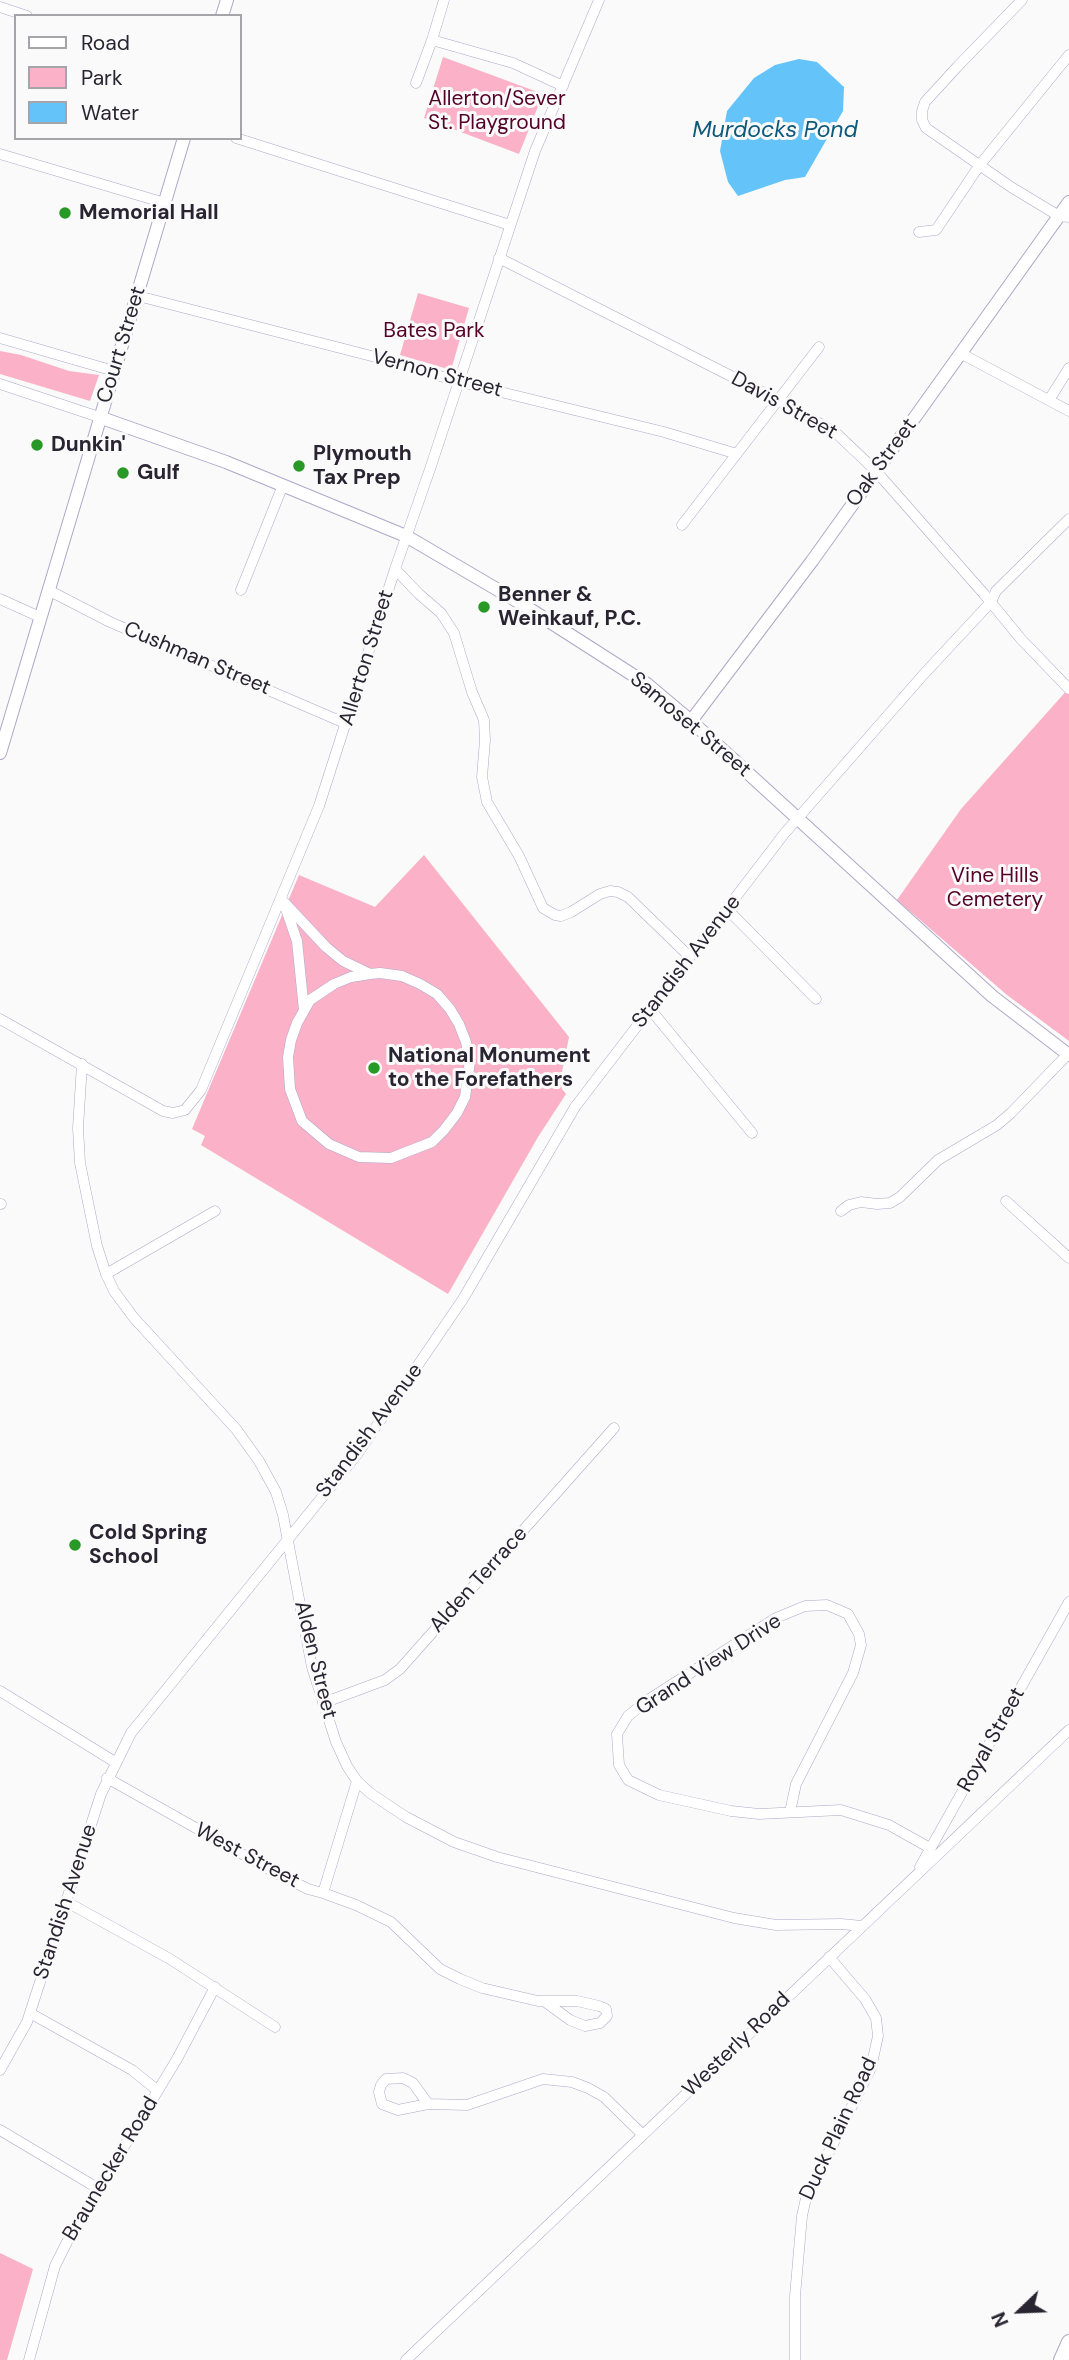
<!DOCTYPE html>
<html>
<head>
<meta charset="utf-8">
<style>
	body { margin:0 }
	#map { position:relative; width:1069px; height:2360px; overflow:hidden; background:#f9faf9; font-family:"DM Sans",sans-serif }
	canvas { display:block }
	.legend { position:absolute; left:14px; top:14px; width:228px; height:126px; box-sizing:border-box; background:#f9faf9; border:2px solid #a5a4a9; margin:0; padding:9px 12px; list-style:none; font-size:21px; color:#282431 }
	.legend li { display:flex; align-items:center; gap:14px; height:35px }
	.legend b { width:35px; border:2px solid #a5a4a9 }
	.north { position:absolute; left:985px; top:2276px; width:70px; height:70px; -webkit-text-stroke:5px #f9faf9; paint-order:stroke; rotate:247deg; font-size:19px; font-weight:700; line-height:28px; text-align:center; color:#282431 }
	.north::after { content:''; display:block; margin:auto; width:24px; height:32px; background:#282431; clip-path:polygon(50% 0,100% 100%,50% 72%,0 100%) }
</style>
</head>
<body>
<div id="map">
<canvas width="1069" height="2360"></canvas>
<ul class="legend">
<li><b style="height:9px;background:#fff"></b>Road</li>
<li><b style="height:19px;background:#fbb1c8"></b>Park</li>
<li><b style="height:19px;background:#64c3f8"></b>Water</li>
</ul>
<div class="north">N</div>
</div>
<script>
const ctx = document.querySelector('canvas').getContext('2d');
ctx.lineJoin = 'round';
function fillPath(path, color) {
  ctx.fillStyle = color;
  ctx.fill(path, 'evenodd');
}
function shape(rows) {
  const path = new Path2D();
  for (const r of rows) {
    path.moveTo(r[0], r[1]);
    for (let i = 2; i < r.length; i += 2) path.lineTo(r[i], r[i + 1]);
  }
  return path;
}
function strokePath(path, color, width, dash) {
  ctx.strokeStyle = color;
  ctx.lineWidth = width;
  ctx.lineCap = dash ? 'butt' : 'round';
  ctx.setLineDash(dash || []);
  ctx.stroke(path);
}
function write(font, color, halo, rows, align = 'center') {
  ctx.font = font + ' "DM Sans",sans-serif';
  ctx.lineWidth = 6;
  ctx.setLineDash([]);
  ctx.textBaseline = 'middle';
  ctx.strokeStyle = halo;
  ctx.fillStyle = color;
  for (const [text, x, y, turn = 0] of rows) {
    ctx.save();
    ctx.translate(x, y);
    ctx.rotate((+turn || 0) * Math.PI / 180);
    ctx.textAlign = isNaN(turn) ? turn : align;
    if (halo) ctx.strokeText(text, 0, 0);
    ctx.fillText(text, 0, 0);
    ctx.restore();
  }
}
fillPath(shape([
	[443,57,543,94,519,154,424,118],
	[418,293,469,308,451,370,400,355],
	[0,351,21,355,69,371,99,375,90,401,0,374],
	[1069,688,1069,1041,1007,995,897,900,961,809],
	[424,855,569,1037,560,1082,562,1089,566,1094,538,1137,448,1294,201,1145,205,1136,192,1129,299,875,375,907],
	[0,2253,33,2269,7,2360,0,2360]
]), '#fbb1c8');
fillPath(shape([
	[799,59,817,62,844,87,843,111,805,177,785,180,738,196,728,182,720,151,727,111,754,78,775,65]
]), '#64c3f8');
const minor = shape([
	[444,0,432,40,513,63,563,86],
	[1022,0,957,67,925,102,922,111,922,120,926,128,1011,187,1059,216,1069,217],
	[0,7,27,16],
	[416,83,432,40],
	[236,138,510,225],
	[0,154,165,203],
	[919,232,936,230,979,166,1069,55],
	[499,258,776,399,835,432,875,470,984,594,1021,639,1069,689],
	[138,296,383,359,460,382,664,432,737,454],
	[0,338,114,371],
	[962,354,1069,411],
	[0,384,99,417],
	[1049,400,1069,368],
	[682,525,819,347],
	[395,569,419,594,441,613,454,633,472,692,484,720,485,740,482,777,487,802,519,856,543,908,555,915,561,916,571,912,600,894,610,891,618,892,628,897,690,957],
	[48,590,110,622,347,724],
	[241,590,283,485],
	[0,599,40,617],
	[281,899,326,947,343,961,370,974,380,973,402,976,420,984,437,994,450,1009,459,1024,466,1042,470,1061,465,1097,457,1113,444,1130,432,1142,391,1158,359,1157,329,1144,302,1121,290,1089,288,1057,291,1040,297,1023,310,1000,334,984,351,977,370,974],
	[286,909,297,941,304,1010],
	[727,909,816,999],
	[650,1009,752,1133],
	[0,1019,163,1111,173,1113,185,1110,201,1090,319,806,395,569,430,469,535,151,599,0],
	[82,1064,78,1128,80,1163,97,1246,106,1274,114,1291,134,1318,236,1429,259,1461,276,1492,283,1515,312,1667,336,1742,347,1766,357,1781,370,1793,406,1817,454,1842,497,1857,734,1918,776,1925,841,1924,862,1926],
	[1006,1201,1069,1258],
	[0,1204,1,1204],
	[841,1211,849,1205,861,1202,877,1204,890,1203,900,1197,938,1160,997,1125,1011,1113,1068,1054],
	[106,1274,215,1211],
	[0,1691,115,1762],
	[323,1703,385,1680,400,1669,614,1428],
	[107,1778,274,1872,308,1889,323,1893,357,1781],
	[790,1812,796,1784,853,1673,861,1645,859,1634,848,1614,827,1605,805,1606,776,1618,648,1700,628,1716,617,1734,619,1765,628,1780,659,1795,731,1811,759,1814,841,1810,889,1825,930,1848],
	[920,1867,1069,1602],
	[323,1893,356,1905,391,1922,440,1969,460,1979,482,1988,538,2001,577,2001,599,2006,606,2009,607,2016,600,2023,585,2026,570,2020,544,2001],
	[65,1901,170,1959,275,2027],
	[30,2013,132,2070,157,2090],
	[0,2070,27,2022,101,1794,131,1733,358,1453,463,1299,575,1107,784,834,923,675,991,602,996,591,1069,519],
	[428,2104,413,2083,403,2078,386,2079,381,2085,379,2092,382,2104,398,2110,428,2104,467,2105,543,2079,572,2082,588,2088,604,2097,642,2134],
	[0,2130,99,2189],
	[29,2360,55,2266,70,2236,177,2059,215,1987],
	[406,2360,1069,1730],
	[795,2360,795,2296,802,2216,806,2198,871,2068,878,2036,876,2018,865,1999,829,1957]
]);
const major = shape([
	[222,16,227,0],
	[99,417,226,462,406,536,522,604,647,684,691,721,992,996,1069,1055],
	[691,721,812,561,1069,202],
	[0,753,184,138]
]);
const highway = shape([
	[1061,2360,1069,2342]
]);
strokePath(minor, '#b0a7c9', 11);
strokePath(major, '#b0a7c9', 14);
strokePath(highway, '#b0a7c9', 16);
strokePath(minor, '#fff', 10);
strokePath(major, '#fff', 12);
strokePath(highway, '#fff', 14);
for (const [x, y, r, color] of [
	[65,213,7,"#289927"],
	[37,445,7,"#289927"],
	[299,466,7,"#289927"],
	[123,473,7,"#289927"],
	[484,607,7,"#289927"],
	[374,1068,7,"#289927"],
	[75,1545,7,"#289927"]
]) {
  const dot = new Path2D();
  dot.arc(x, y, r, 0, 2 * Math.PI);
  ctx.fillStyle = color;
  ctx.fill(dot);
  strokePath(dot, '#f9faf9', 2.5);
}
write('21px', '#540029', '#f9faf9', [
	["Allerton/Sever",497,99],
	["St. Playground",497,123],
	["Bates Park",434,331],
	["Vine Hills",995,876],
	["Cemetery",995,900]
]);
write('bold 21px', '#282431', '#f9faf9', [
	["Memorial Hall",79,213],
	["Dunkin'",51,445],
	["Plymouth",313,454],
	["Tax Prep",313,478],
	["Gulf",137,473],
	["Benner &",498,595],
	["Weinkauf, P.C.",498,619],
	["National Monument",388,1056],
	["to the Forefathers",388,1080],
	["Cold Spring",89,1533],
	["School",89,1557]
], 'left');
write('21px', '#282431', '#f9faf9', [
	["Court Street",122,345,-73],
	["Vernon Street",437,374,15],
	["Davis Street",784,406,29],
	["Oak Street",882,463,-54],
	["Allerton Street",367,658,-73],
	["Cushman Street",197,659,23],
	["Samoset Street",690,725,40],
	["Standish Avenue",687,962,-52],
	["Standish Avenue",370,1431,-53],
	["Alden Terrace",479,1580,-48],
	["Alden Street",315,1660,76],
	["Grand View Drive",709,1665,-33],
	["Royal Street",992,1740,-61],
	["West Street",247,1856,28],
	["Standish Avenue",66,1902,-72],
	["Westerly Road",737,2045,-44],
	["Duck Plain Road",839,2129,-65],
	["Braunecker Road",111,2169,-59]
]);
write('italic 23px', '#0e597c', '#f9faf9', [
	["Murdocks Pond",775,131]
]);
</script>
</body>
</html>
